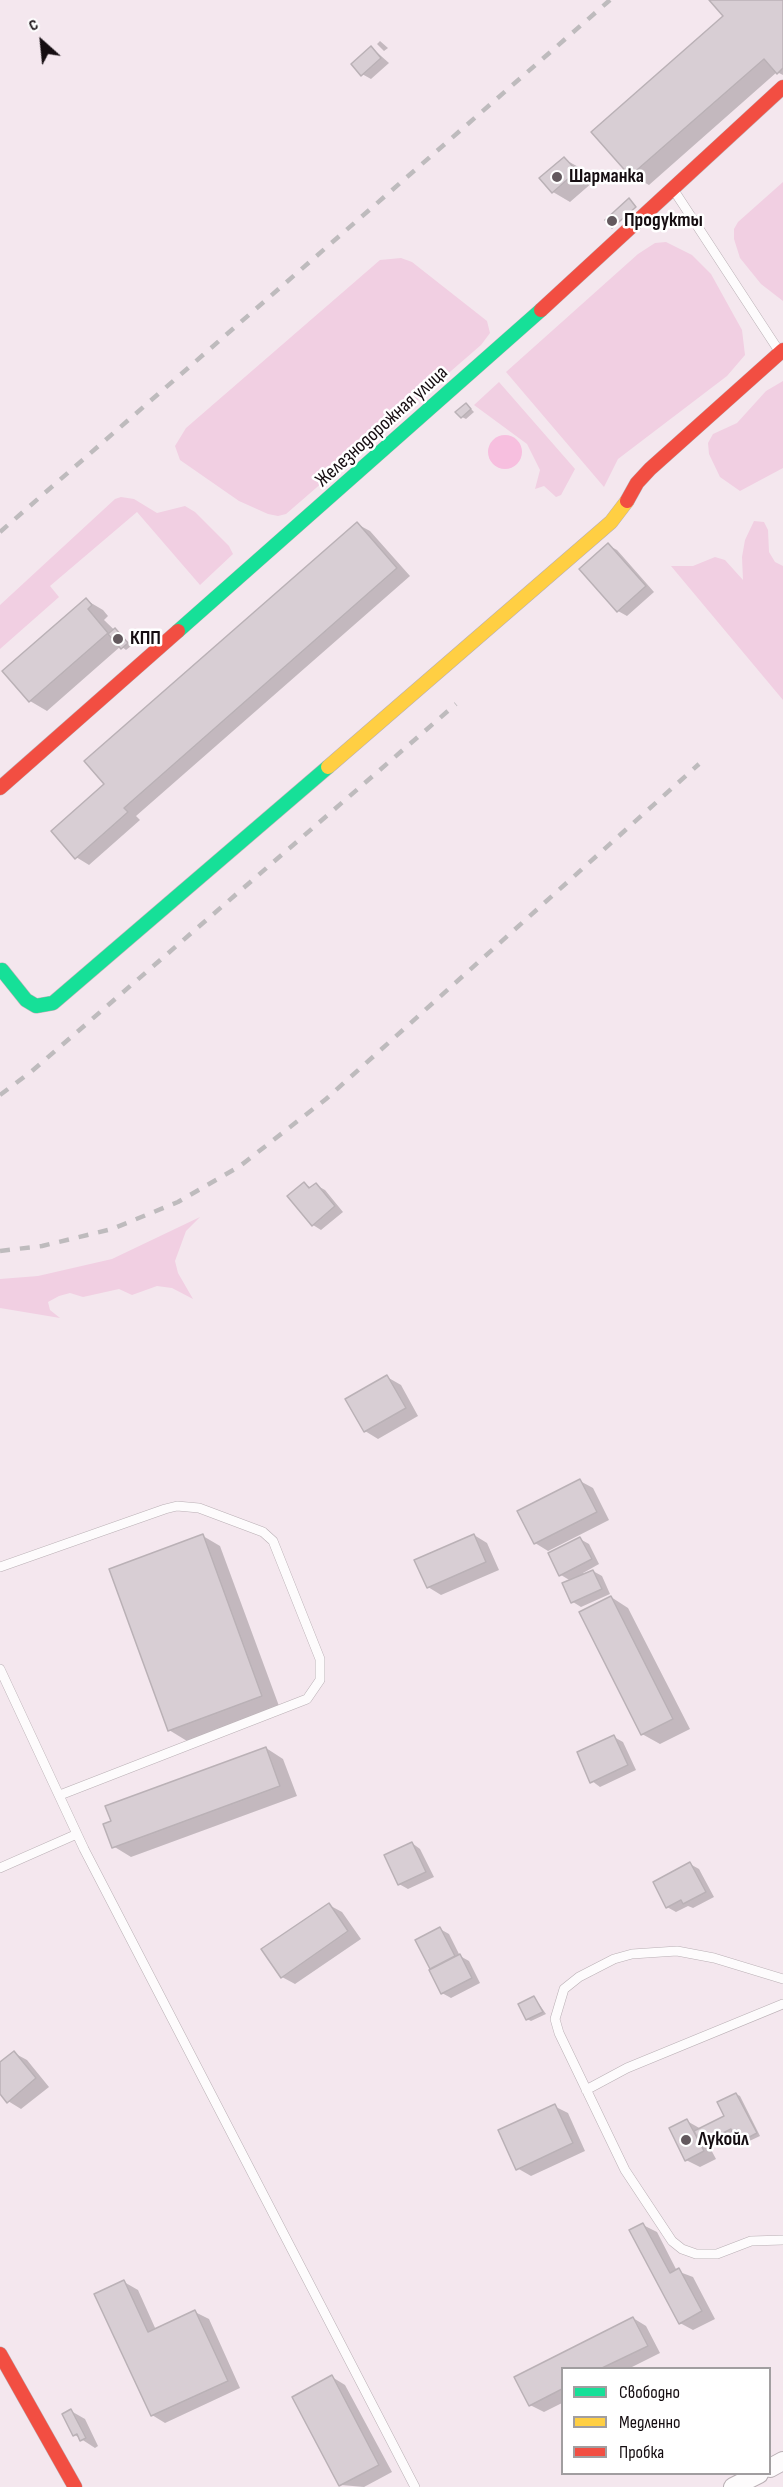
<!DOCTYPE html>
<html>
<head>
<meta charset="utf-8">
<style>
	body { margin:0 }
	#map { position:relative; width:783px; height:2487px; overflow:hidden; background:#f4e7ee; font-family:"Sofia Sans Condensed",sans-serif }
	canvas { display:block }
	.legend { position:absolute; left:561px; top:2367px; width:210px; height:108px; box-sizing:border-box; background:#fff; border:2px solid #a19ea0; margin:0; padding:8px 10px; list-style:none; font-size:18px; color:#150d11 }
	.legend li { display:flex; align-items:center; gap:12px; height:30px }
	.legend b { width:30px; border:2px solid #a19ea0 }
	.north { position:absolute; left:12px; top:12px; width:60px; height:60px; -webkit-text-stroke:4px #fff; paint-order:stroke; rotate:333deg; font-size:16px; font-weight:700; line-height:24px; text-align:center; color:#150d11 }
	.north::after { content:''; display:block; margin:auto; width:21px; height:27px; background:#150d11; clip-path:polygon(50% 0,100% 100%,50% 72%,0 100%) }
</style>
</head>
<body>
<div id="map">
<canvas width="783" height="2487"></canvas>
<ul class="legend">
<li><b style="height:8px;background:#16e098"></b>Свободно</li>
<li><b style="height:8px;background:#ffcf43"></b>Медленно</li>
<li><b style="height:8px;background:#f24e42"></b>Пробка</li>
</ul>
<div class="north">С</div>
</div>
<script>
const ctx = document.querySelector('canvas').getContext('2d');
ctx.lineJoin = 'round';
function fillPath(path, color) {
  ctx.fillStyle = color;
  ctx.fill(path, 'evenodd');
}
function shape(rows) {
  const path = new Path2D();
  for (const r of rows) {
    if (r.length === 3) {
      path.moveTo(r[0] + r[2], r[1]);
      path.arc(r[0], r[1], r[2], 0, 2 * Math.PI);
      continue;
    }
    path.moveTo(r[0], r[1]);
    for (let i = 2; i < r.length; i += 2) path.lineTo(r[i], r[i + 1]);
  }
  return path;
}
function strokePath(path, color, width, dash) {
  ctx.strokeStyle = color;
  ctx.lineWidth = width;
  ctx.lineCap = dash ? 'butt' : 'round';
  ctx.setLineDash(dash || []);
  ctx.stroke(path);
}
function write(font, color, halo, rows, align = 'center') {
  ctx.font = font + ' "Sofia Sans Condensed",sans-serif';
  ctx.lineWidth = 5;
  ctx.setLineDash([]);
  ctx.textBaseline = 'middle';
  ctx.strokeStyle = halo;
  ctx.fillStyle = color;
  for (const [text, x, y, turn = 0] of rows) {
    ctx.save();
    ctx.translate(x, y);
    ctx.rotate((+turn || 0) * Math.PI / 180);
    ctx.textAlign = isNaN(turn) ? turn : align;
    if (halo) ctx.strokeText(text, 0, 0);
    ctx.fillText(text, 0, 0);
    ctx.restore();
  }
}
fillPath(shape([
	[783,182,783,301,761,284,740,258,734,239,734,229,738,222],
	[666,242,692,255,711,274,742,330,745,355,727,376,618,459,604,487,506,372,638,254,655,243],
	[401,258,412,262,487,321,490,333,481,345,286,514,278,516,268,514,239,501,180,460,175,446,186,428,380,260],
	[783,381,783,468,740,491,720,477,709,454,708,443,713,434,737,423,766,391],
	[499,382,575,469,561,495,556,497,544,486,535,489,540,470,527,444,474,405],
	[121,497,134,499,157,513,185,506,195,512,229,546,233,554,200,585,137,512,50,586,59,597,0,649,0,605,115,499],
	[754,521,764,522,768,530,769,552,775,562,783,566,783,700,671,566,693,566,715,557,725,560,743,580,742,557,745,540],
	[200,1217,186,1231,175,1261,178,1273,193,1299,172,1288,157,1286,132,1295,119,1289,83,1297,70,1293,59,1296,48,1302,50,1310,60,1318,0,1308,0,1279,38,1276,112,1259]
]), '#f1cfe2');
fillPath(shape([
	[505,452,17]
]), '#f7bfdf');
fillPath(shape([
	[711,0,783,0,783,75,777,72,649,185,631,175,593,133,725,16],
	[380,41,388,48,384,51,377,44],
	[372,48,389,63,371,79,362,74],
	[564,159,582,169,593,182,570,202,553,192],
	[466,404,474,412,466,419,462,417],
	[357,524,370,531,410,576,136,816,140,820,89,865,76,857,106,784],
	[608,545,617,550,654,592,627,616,618,611],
	[86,600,103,610,108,616,104,620,131,646,126,650,121,646,47,711,30,701],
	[304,1184,312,1188,316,1185,325,1190,343,1212,321,1230,313,1225],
	[387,1377,401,1385,418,1416,378,1439,365,1431],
	[580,1481,593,1488,609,1520,548,1551,535,1543],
	[474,1535,487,1543,499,1570,441,1595,428,1587],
	[203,1536,220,1546,279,1706,187,1741,169,1730],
	[580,1539,589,1544,599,1564,583,1573,584,1575,593,1571,602,1576,610,1594,581,1607,573,1602,571,1581,561,1575],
	[611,1597,628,1608,690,1729,660,1744,642,1734],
	[614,1737,623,1742,636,1770,600,1787,592,1781],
	[266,1748,283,1759,297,1796,131,1857,113,1846],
	[412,1843,420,1849,434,1877,408,1889,399,1884],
	[690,1864,699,1869,714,1897,693,1908,688,1906,676,1912,667,1907],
	[329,1905,342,1912,361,1939,295,1984,282,1977],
	[440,1929,449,1934,460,1956,469,1961,480,1983,451,1998,442,1993,417,1941],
	[534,1997,546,2014,531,2021,527,2019],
	[14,2053,27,2060,49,2087,21,2109,8,2101,0,2092,0,2064],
	[736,2094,740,2096,760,2136,743,2144,734,2131,708,2144,716,2159,700,2167,686,2160,687,2121,701,2129,726,2116],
	[554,2106,568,2113,585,2151,531,2176,517,2168],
	[643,2225,657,2232,677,2271,693,2277,715,2319,693,2330,680,2323],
	[124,2282,138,2290,156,2330,195,2312,209,2319,240,2388,165,2423,152,2415],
	[633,2318,646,2326,660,2353,630,2368,562,2368,562,2403,544,2412,530,2405,516,2378],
	[332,2377,345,2385,392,2472,364,2487,341,2485],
	[71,2411,85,2419,98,2446,95,2448,75,2435]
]), '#0003');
const building = shape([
	[709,0,783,0,783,68,777,74,764,59,630,176,591,132,723,16,709,0],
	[371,46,381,58,361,76,351,64,371,46],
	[564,157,577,171,552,193,539,178,564,157],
	[629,198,636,207,612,228,605,220,629,198],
	[466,403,471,409,461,418,455,412,466,403],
	[357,522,397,568,124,808,128,812,75,859,51,831,104,784,84,761,357,522],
	[608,543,646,586,617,612,579,569,608,543],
	[86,598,92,605,88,609,108,633,29,702,2,671,86,598],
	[115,628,128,643,121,649,108,634,115,628],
	[304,1182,309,1188,316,1183,335,1206,312,1226,287,1196,304,1182],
	[387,1375,406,1408,364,1432,345,1399,387,1375],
	[580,1479,597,1512,534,1544,517,1511,580,1479],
	[203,1534,262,1696,168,1731,109,1569,203,1534],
	[474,1534,486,1562,427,1588,414,1560,474,1534],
	[580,1537,592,1559,559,1576,548,1553,580,1537],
	[593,1570,602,1589,571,1603,562,1583,593,1570],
	[611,1596,673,1719,641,1735,579,1612,611,1596],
	[614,1735,628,1765,590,1783,577,1752,614,1735],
	[266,1747,280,1786,112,1848,103,1824,111,1821,105,1806,266,1747],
	[412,1842,426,1872,398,1885,384,1855,412,1842],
	[690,1862,706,1892,683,1904,681,1900,666,1908,653,1882,690,1862],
	[329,1903,348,1931,281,1978,261,1949,329,1903],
	[440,1927,455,1956,430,1969,415,1940,440,1927],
	[460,1954,472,1978,441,1994,429,1970,460,1954],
	[534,1996,543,2012,526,2020,518,2004,534,1996],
	[14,2051,36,2078,7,2103,0,2094,0,2062,14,2051],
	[736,2093,757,2133,738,2143,731,2129,701,2144,694,2131,724,2116,717,2102,736,2093],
	[555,2104,573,2143,516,2170,498,2130,555,2104],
	[687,2119,704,2151,685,2161,669,2128,687,2119],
	[643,2223,670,2273,679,2268,702,2311,679,2324,629,2230,643,2223],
	[124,2280,148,2332,195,2310,228,2381,151,2416,94,2294,124,2280],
	[633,2317,648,2346,602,2368,562,2368,562,2389,529,2406,514,2377,633,2317],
	[332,2375,379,2465,339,2486,292,2397,332,2375],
	[71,2409,86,2438,80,2441,77,2434,73,2436,62,2414,71,2409]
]);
fillPath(building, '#d8ced4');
strokePath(building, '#bab1b6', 1.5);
const lane = shape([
	[673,189,779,351],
	[0,1567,165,1509,177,1506,199,1508,263,1532,273,1541,320,1659,320,1680,307,1699,60,1795],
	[0,1669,84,1849,415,2487],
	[0,1868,77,1834],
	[783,1979,714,1958,677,1951,632,1954,614,1959,579,1977,564,1989,555,2019,559,2033,625,2170,672,2241,682,2249,696,2254,717,2254,751,2241,783,2240],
	[586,2090,627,2068,783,2004]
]);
const street = shape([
	[770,2468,783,2461],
	[733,2487,759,2474]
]);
const fast = shape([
	[178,631,541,310],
	[2,970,26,1000,36,1006,53,1003,328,767]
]);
const slow = shape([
	[328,767,611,522,627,501]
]);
const jam = shape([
	[541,310,783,87],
	[627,501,637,483,650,469,783,350],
	[0,788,178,631],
	[0,2354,75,2487]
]);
strokePath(lane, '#b9afb4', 10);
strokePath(street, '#b9afb4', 20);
strokePath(fast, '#b9afb4', 15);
strokePath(slow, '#b9afb4', 15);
strokePath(jam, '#b9afb4', 15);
strokePath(lane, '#fdfbfc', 9);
strokePath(street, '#fdfbfc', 18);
strokePath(fast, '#16e098', 14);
strokePath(slow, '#ffcf43', 14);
strokePath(jam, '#f24e42', 14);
strokePath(shape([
	[0,532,610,0],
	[0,1095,32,1071,456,704],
	[0,1251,42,1246,112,1229,178,1202,240,1166,326,1099,699,764]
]), '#bebbbd', 4.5, [10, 10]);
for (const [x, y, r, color] of [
	[557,177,6,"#63595e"],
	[612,221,6,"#63595e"],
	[118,639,6,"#63595e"],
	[686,2140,6,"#63595e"]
]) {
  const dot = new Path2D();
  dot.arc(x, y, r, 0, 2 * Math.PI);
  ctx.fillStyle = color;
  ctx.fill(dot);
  strokePath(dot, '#fff', 2);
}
write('bold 20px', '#150d11', '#fff', [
	["Шарманка",569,177],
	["Прoдукты",624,221],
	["КПП",130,639],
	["Лукойл",698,2140]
], 'left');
write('20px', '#150d11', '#fff', [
	["Железнодорожная улица",382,427,-42]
]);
</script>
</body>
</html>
